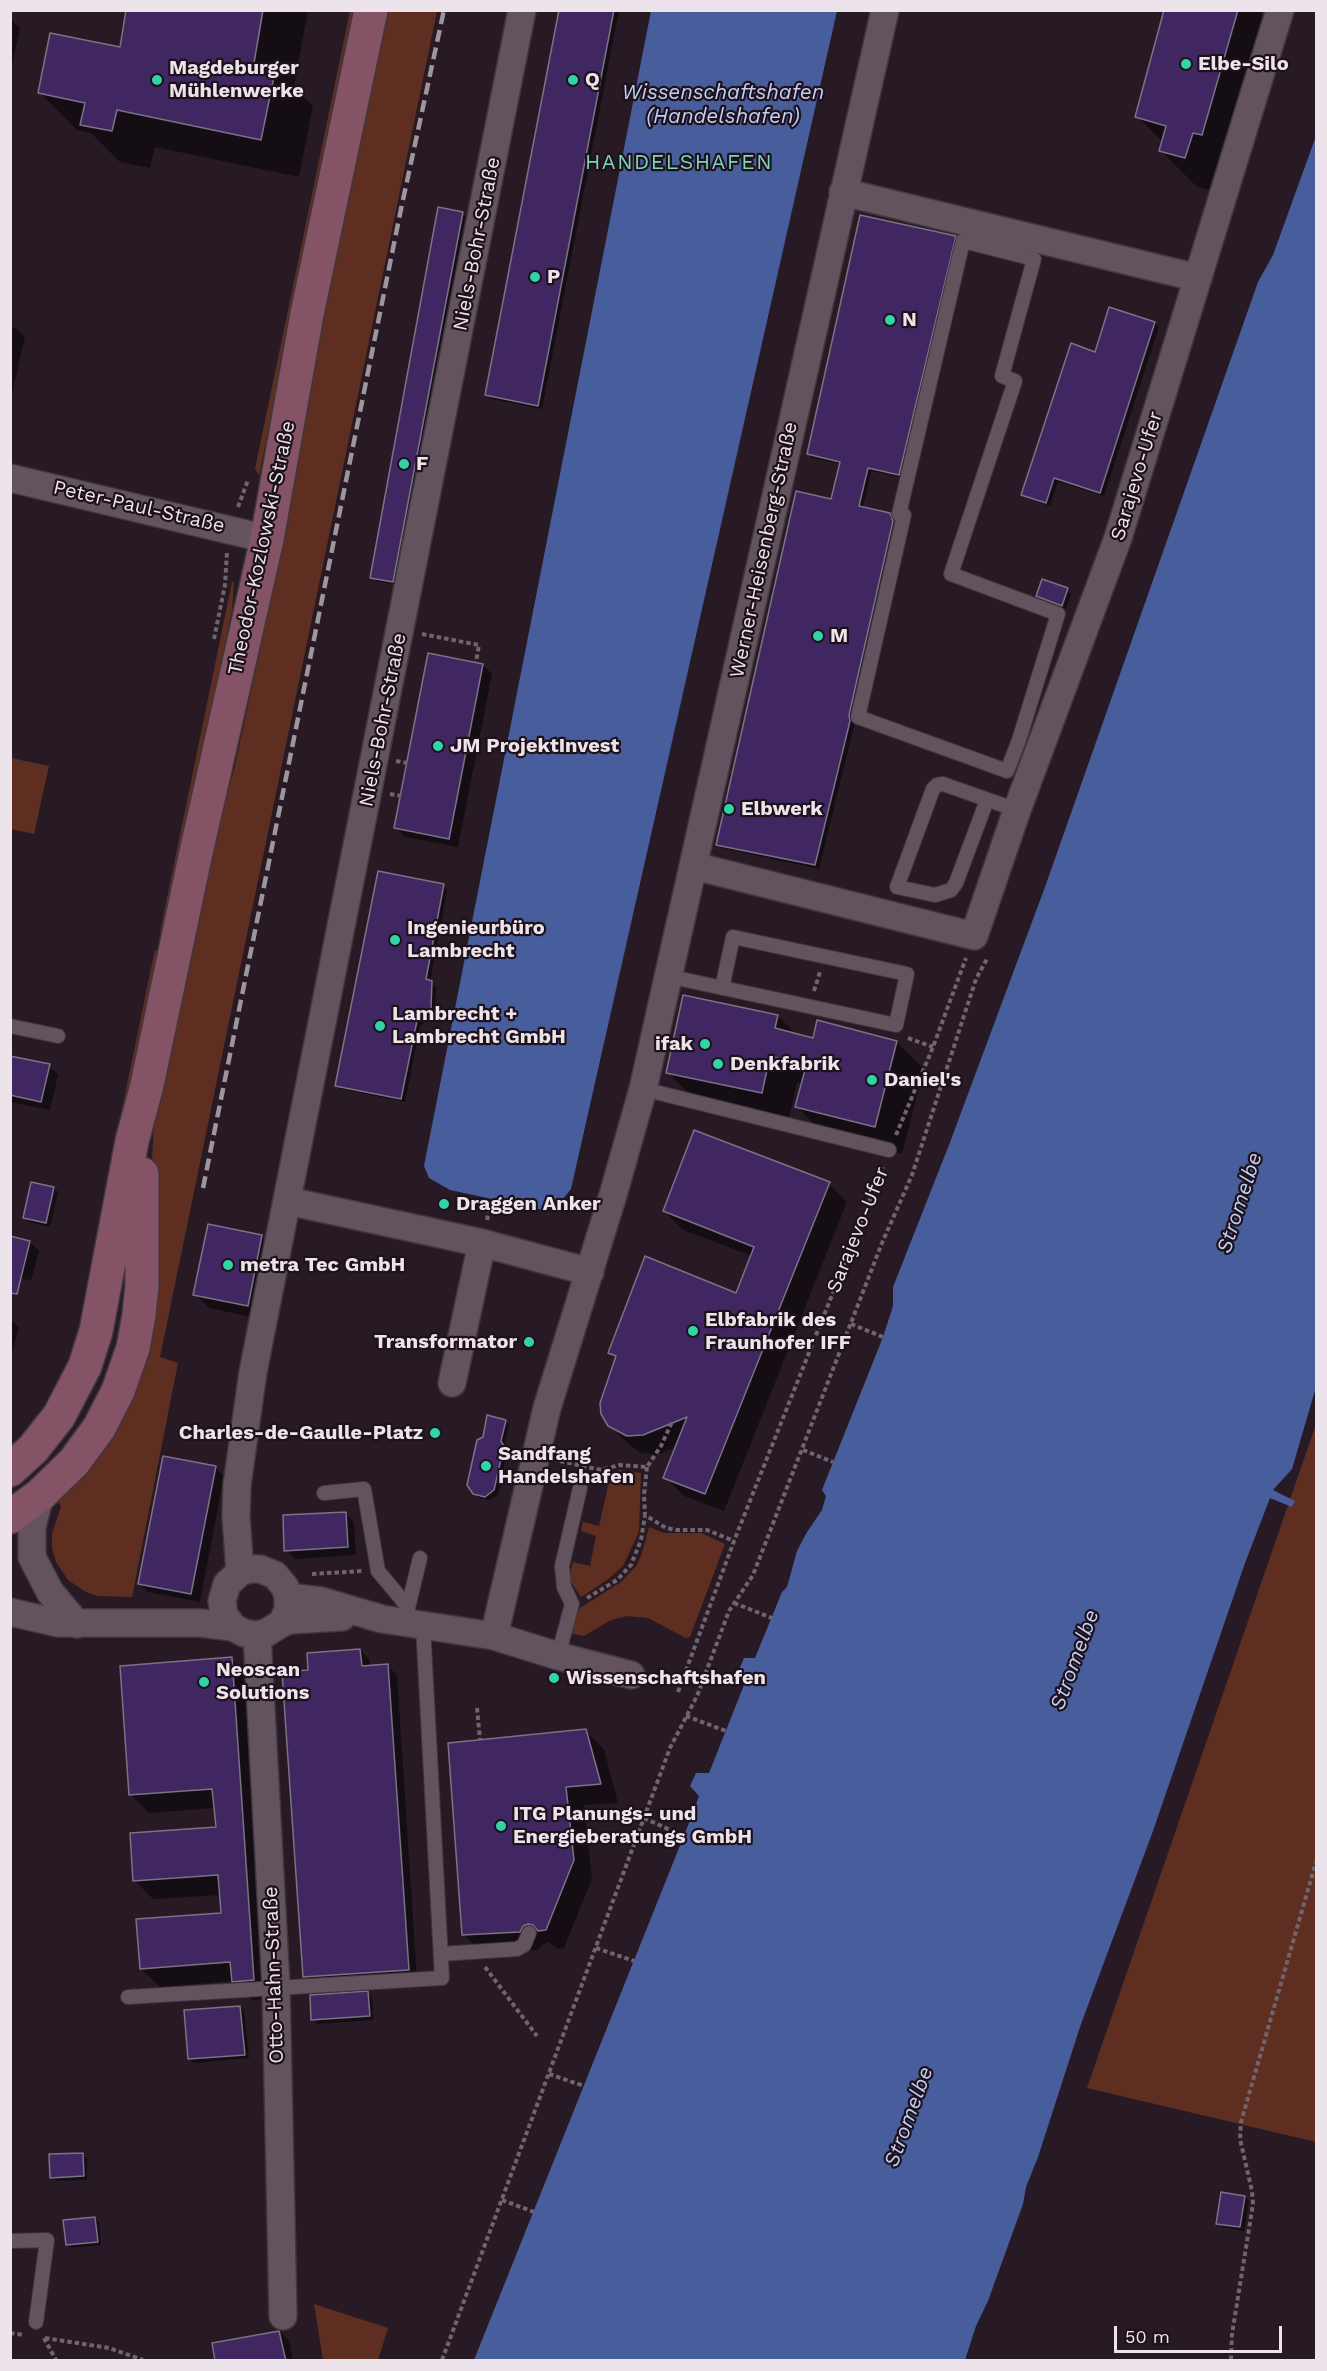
<!DOCTYPE html>
<html>
<head>
<meta charset="utf-8">
<style>
	body { margin:0 }
	#map { position:relative; width:1327px; height:2371px; overflow:hidden; background:#271a24; font-family:"Work Sans",sans-serif }
	canvas { display:block }
	.frame { position:absolute; inset:0; border:12px solid #ede4eb; pointer-events:none }
	.scale { position:absolute; left:1114px; top:2326px; width:168px; height:27px; box-sizing:border-box; border:3px solid #ede4eb; border-top:0; padding-left:8px; font-size:18px; line-height:21px; white-space:nowrap; color:#ede4eb; -webkit-text-stroke:4px #1d111b; paint-order:stroke }
</style>
</head>
<body>
<div id="map">
<canvas width="1327" height="2371"></canvas>
<div class="frame"></div>
<div class="scale">50 m</div>
</div>
<script>
const ctx = document.querySelector('canvas').getContext('2d');
ctx.lineJoin = 'round';
function fillPath(path, color) {
  ctx.fillStyle = color;
  ctx.fill(path, 'evenodd');
}
function shape(rows) {
  const path = new Path2D();
  for (const r of rows) {
    path.moveTo(r[0], r[1]);
    for (let i = 2; i < r.length; i += 2) path.lineTo(r[i], r[i + 1]);
  }
  return path;
}
function strokePath(path, color, width, dash) {
  ctx.strokeStyle = color;
  ctx.lineWidth = width;
  ctx.lineCap = dash ? 'butt' : 'round';
  ctx.setLineDash(dash || []);
  ctx.stroke(path);
}
function write(font, color, halo, rows, align = 'center') {
  ctx.font = font + ' "Work Sans",sans-serif';
  ctx.lineWidth = 4.5;
  ctx.setLineDash([]);
  ctx.textBaseline = 'middle';
  ctx.strokeStyle = halo;
  ctx.fillStyle = color;
  for (const [text, x, y, turn = 0] of rows) {
    ctx.save();
    ctx.translate(x, y);
    ctx.rotate((+turn || 0) * Math.PI / 180);
    ctx.textAlign = isNaN(turn) ? turn : align;
    if (halo) ctx.strokeText(text, 0, 0);
    ctx.fillText(text, 0, 0);
    ctx.restore();
  }
}
fillPath(shape([
	[350,11,356,11,259,475,255,469],
	[382,11,437,11,160,1357,178,1363,132,1597,98,1596,86,1592,68,1580,56,1562,52,1548,52,1534,61,1506,56,1498,99,1449,151,1180,154,1121,219,820,234,770,256,669,287,518,299,442],
	[232,582,234,582,232,610,166,928,160,932],
	[11,758,49,766,34,834,11,829],
	[155,949,160,957,124,1134,116,1138],
	[1316,1424,1316,2142,1087,2088],
	[620,1470,641,1473,639,1532,623,1566,607,1580,581,1597,569,1579,573,1562,590,1566,596,1536,581,1531,583,1522,599,1526,608,1486,592,1482,594,1473,601,1474],
	[649,1527,664,1533,701,1533,725,1544,690,1637,686,1638,648,1618,627,1616,611,1620,584,1636,572,1634,575,1617,580,1608,621,1582,637,1565,642,1553],
	[314,2304,388,2328,378,2360,323,2360]
]), '#5e2f21');
fillPath(shape([
	[651,11,837,11,571,1189,558,1205,543,1210,450,1190,429,1178,424,1166,425,1161],
	[1316,136,1316,1387,1292,1469,1273,1490,1295,1501,1292,1507,1270,1498,1245,1563,1153,1831,1081,2024,1038,2157,1026,2187,1023,2204,988,2301,976,2326,965,2360,474,2360,693,1813,699,1796,690,1786,696,1773,709,1773,746,1680,738,1672,744,1658,755,1658,782,1592,787,1587,797,1551,807,1532,822,1510,826,1496,822,1490,883,1337,893,1306,893,1287,949,1145,1045,887,1258,282,1273,255]
]), '#485e9c');
fillPath(shape([
	[128,10,308,10,294,87,313,106,299,177,155,147,150,168,120,162,91,133,77,130,39,92,121,49],
	[561,10,619,10,542,409,491,399,487,395],
	[1166,10,1258,10,1278,30,1221,193,1197,187,1161,151,1163,143,1137,116],
	[10,19,20,28,10,74],
	[462,213,466,217,397,585,376,581,372,577],
	[955,238,959,242,903,478,871,471,863,508,889,514,897,526,853,720,854,726,819,869,722,848,718,844,832,501,841,464,812,458,808,454],
	[1155,323,1159,327,1104,496,1058,482,1050,506,1027,498,1023,494,1095,354],
	[10,327,16,328,25,337,10,403],
	[1067,590,1071,594,1066,609,1042,600,1038,596],
	[483,665,492,674,458,847,405,837,396,828],
	[443,886,447,890,430,982,436,987,435,1012,420,1026,405,1102,341,1089,337,1085],
	[684,997,778,1016,797,1035,814,1040,897,1042,924,1069,902,1154,824,1134,797,1107,803,1084,797,1082,789,1119,695,1100,668,1072],
	[10,1057,49,1066,58,1075,50,1110,10,1102],
	[829,1184,847,1202,724,1511,684,1496,665,1477,677,1447,657,1455,641,1453,632,1447,612,1428,617,1359,610,1352,737,1295,752,1256,683,1230,664,1211],
	[54,1188,58,1192,50,1227,29,1222,24,1218],
	[261,1236,275,1250,261,1319,209,1308,195,1294],
	[30,1242,39,1251,31,1281,10,1275],
	[10,1319,19,1327,10,1362],
	[505,1421,509,1425,504,1446,507,1451,498,1495,489,1500,479,1498,474,1493],
	[215,1467,224,1476,200,1602,148,1592,139,1583],
	[345,1513,354,1522,356,1555,295,1559,286,1550],
	[360,1650,369,1659,370,1667,388,1666,397,1675,417,1979,314,1986,304,1976,310,1671],
	[231,1659,250,1678,272,1999,252,2000,233,1981,160,1987,141,1969,222,1914,221,1895,153,1899,135,1881,217,1828,215,1808,149,1813,130,1794],
	[585,1730,604,1749,618,1803,584,1805,592,1879,564,1948,558,1949,548,1942,542,1945,538,1950,482,1953,463,1934],
	[367,1993,372,1997,373,2020,317,2024,313,2020],
	[240,2007,244,2011,249,2058,194,2063,189,2058],
	[82,2154,87,2159,87,2180,56,2181,52,2177],
	[1245,2197,1249,2201,1244,2231,1222,2227,1217,2223],
	[95,2218,99,2222,101,2245,71,2248,67,2244],
	[281,2333,290,2342,293,2360,216,2360,213,2344]
]), '#0007');
const building = shape([
	[126,10,263,10,254,63,276,67,261,140,117,110,112,131,80,125,85,103,38,93,50,33,120,47,126,10],
	[559,10,614,10,538,406,485,395,559,10],
	[1164,10,1238,10,1202,135,1193,133,1185,158,1159,151,1166,126,1135,117,1164,10],
	[438,207,463,212,393,582,370,578,438,207],
	[860,215,956,236,899,475,868,468,859,506,890,513,893,521,849,715,850,721,815,865,716,845,796,491,831,499,840,462,807,454,860,215],
	[1109,307,1155,322,1100,493,1054,478,1046,503,1021,495,1071,343,1095,352,1109,307],
	[1042,579,1068,588,1062,606,1036,596,1042,579],
	[428,653,483,664,449,839,394,828,428,653],
	[378,871,444,884,426,979,432,981,431,1008,417,1021,401,1099,335,1086,378,871],
	[683,995,778,1015,775,1028,813,1038,817,1020,897,1041,875,1127,795,1107,806,1066,770,1056,762,1093,666,1073,683,995],
	[10,1056,50,1064,41,1102,10,1095,10,1056],
	[694,1130,830,1182,705,1494,663,1478,687,1417,643,1435,627,1436,608,1426,601,1414,600,1403,616,1356,608,1353,645,1256,736,1293,754,1247,663,1211,694,1130],
	[31,1182,54,1187,46,1223,23,1218,31,1182],
	[208,1224,262,1235,248,1306,193,1295,208,1224],
	[10,1236,30,1241,17,1294,10,1293,10,1236],
	[487,1415,506,1420,501,1441,504,1446,494,1490,485,1497,473,1494,467,1485,477,1440,483,1437,487,1415],
	[163,1456,216,1466,191,1594,138,1584,163,1456],
	[346,1512,348,1547,284,1551,283,1515,346,1512],
	[360,1649,362,1666,388,1664,409,1970,303,1977,282,1672,308,1670,307,1653,360,1649],
	[232,1657,254,1980,232,1982,230,1962,140,1969,136,1919,221,1913,218,1875,133,1881,130,1833,216,1827,212,1789,129,1795,120,1666,232,1657],
	[586,1729,601,1784,566,1787,574,1860,546,1930,538,1931,533,1925,528,1924,523,1926,520,1932,462,1935,448,1743,586,1729],
	[368,1991,370,2016,311,2020,310,1995,368,1991],
	[240,2006,245,2055,188,2059,184,2010,240,2006],
	[83,2153,84,2176,50,2178,49,2154,83,2153],
	[1221,2192,1245,2196,1240,2227,1216,2224,1221,2192],
	[95,2217,98,2242,66,2245,63,2220,95,2217],
	[279,2331,286,2361,215,2361,212,2343,279,2331]
]);
fillPath(building, '#402762');
strokePath(building, '#797384', 1.5);
const lane = shape([
	[963,241,1034,259,1002,376,1015,381,951,574,1058,614,1019,740,1007,771,858,717,904,515,899,514,963,241],
	[987,800,956,883,951,890,935,895,897,887,933,789,937,785,943,784,1017,810],
	[667,976,896,1025,907,974,733,937,722,988],
	[10,1026,58,1036],
	[643,1089,889,1150],
	[324,1493,364,1489,378,1571,408,1607],
	[407,1612,420,1558],
	[558,1656,572,1604,564,1587,562,1566,580,1488],
	[441,1954,517,1949,524,1945,529,1933],
	[128,1997,442,1978,423,1626],
	[10,2241,47,2240,36,2322]
]);
const street = shape([
	[843,192,1198,278],
	[10,478,267,539],
	[694,866,974,936,1017,810,1118,538,1280,10],
	[288,1201,482,1243,590,1272],
	[452,1383,482,1243],
	[40,1495,32,1527,32,1557,50,1592,77,1624],
	[240,1572,236,1517,237,1485,253,1372,522,10],
	[288,1597,321,1601,382,1619,494,1636,558,1656,631,1675],
	[10,1612,58,1623,200,1623,233,1627],
	[282,1623,288,1610,288,1597,285,1587,275,1575,260,1569,250,1569,240,1572,227,1584,222,1601,224,1615,233,1627,244,1633,257,1635,266,1633,282,1623,291,1620,342,1617],
	[257,1635,276,1986,283,2316],
	[494,1636,547,1408,613,1195,643,1089,885,10]
]);
const secondary = shape([
	[10,1470,33,1449,59,1416,85,1366,96,1331,132,1141,147,1085,195,857,267,539,307,314,371,10],
	[10,1517,40,1495,74,1462,99,1428,118,1391,133,1348,139,1315,142,1285,142,1174]
]);
strokePath(lane, '#40363e', 16);
strokePath(street, '#40363e', 30);
strokePath(secondary, '#40363e', 36);
strokePath(shape([
	[238,507,248,480],
	[422,634,479,645,476,662],
	[214,639,225,585,227,552],
	[396,761,407,763],
	[390,794,401,796],
	[814,991,820,972],
	[908,1038,933,1047],
	[896,1135,933,1047,966,958],
	[487,1220,491,1200],
	[851,1324,883,1337],
	[803,1450,833,1462],
	[560,1461,601,1470,620,1465,647,1467,661,1446,672,1422],
	[647,1467,644,1495,645,1515,666,1528,677,1530,707,1530,734,1541],
	[312,1574,362,1571],
	[587,1598,617,1580,631,1565,641,1540,645,1516],
	[734,1603,772,1618],
	[678,1692,734,1541,883,1167],
	[477,1708,480,1739],
	[686,1716,726,1731],
	[644,1818,683,1836],
	[596,1948,634,1961],
	[485,1967,537,2036],
	[549,2074,584,2086],
	[502,2200,534,2212],
	[10,2333,24,2335],
	[44,2338,56,2360],
	[45,2338,109,2348,143,2360],
	[442,2360,670,1748,697,1696,729,1611,753,1575,882,1243,912,1175,976,979,988,957],
	[1231,2360,1232,2334,1253,2204,1252,2191,1240,2139,1241,2122,1316,1862]
]), '#70646d', 4, [4.5, 3]);
strokePath(lane, '#62535f', 14);
strokePath(street, '#62535f', 27);
strokePath(secondary, '#845366', 33);
strokePath(shape([
	[203,1188,401,209,444,10]
]), '#9f959d', 4.5, [12, 6]);
for (const [x, y, r, color] of [
	[1186,64,6,"#31d4a9"],
	[157,80,6,"#31d4a9"],
	[573,80,6,"#31d4a9"],
	[535,277,6,"#31d4a9"],
	[890,320,6,"#31d4a9"],
	[404,464,6,"#31d4a9"],
	[818,636,6,"#31d4a9"],
	[438,746,6,"#31d4a9"],
	[729,809,6,"#31d4a9"],
	[395,940,6,"#31d4a9"],
	[380,1026,6,"#31d4a9"],
	[705,1044,6,"#31d4a9"],
	[718,1064,6,"#31d4a9"],
	[872,1080,6,"#31d4a9"],
	[444,1204,6,"#31d4a9"],
	[228,1265,6,"#31d4a9"],
	[693,1331,6,"#31d4a9"],
	[529,1342,6,"#31d4a9"],
	[435,1433,6,"#31d4a9"],
	[486,1466,6,"#31d4a9"],
	[554,1678,6,"#31d4a9"],
	[204,1682,6,"#31d4a9"],
	[501,1826,6,"#31d4a9"]
]) {
  const dot = new Path2D();
  dot.arc(x, y, r, 0, 2 * Math.PI);
  ctx.fillStyle = color;
  ctx.fill(dot);
  strokePath(dot, '#1d111b', 2);
}
write('bold 20px', '#ede4eb', '#1d111b', [
	["Elbe-Silo",1198,64],
	["Magdeburger",169,68],
	["Mühlenwerke",169,91],
	["Q",585,80],
	["P",547,277],
	["N",902,320],
	["F",416,464],
	["M",830,636],
	["JM ProjektInvest",450,746],
	["Elbwerk",741,809],
	["Ingenieurbüro",407,928],
	["Lambrecht",407,951],
	["Lambrecht +",392,1014],
	["Lambrecht GmbH",392,1037],
	["ifak",693,1044,"right"],
	["Denkfabrik",730,1064],
	["Daniel's",884,1080],
	["Draggen Anker",456,1204],
	["metra Tec GmbH",240,1265],
	["Elbfabrik des",705,1320],
	["Fraunhofer IFF",705,1343],
	["Transformator",517,1342,"right"],
	["Charles-de-Gaulle-Platz",423,1433,"right"],
	["Sandfang",498,1454],
	["Handelshafen",498,1477],
	["Neoscan",216,1670],
	["Solutions",216,1693],
	["Wissenschaftshafen",566,1678],
	["ITG Planungs- und",513,1814],
	["Energieberatungs GmbH",513,1837]
], 'left');
write('20px', '#ede4eb', '#1d111b', [
	["Niels-Bohr-Straße",477,244,-79],
	["Sarajevo-Ufer",1137,476,-73],
	["Peter-Paul-Straße",139,507,13],
	["Theodor-Kozlowski-Straße",262,548,-78],
	["Werner-Heisenberg-Straße",764,550,-78],
	["Niels-Bohr-Straße",383,720,-79],
	["Sarajevo-Ufer",858,1230,-68],
	["Otto-Hahn-Straße",274,1975,-92]
]);
write('italic 21px', '#c0cff3', '#1d111b', [
	["Wissenschaftshafen",723,93],
	["(Handelshafen)",723,117],
	["Stromelbe",1240,1203,-72],
	["Stromelbe",1075,1660,-70],
	["Stromelbe",909,2117,-70]
]);
ctx.letterSpacing = '1.5px';
write('21px', '#7ad7b8', '#1d111b', [
	["HANDELSHAFEN",679,163]
]);
ctx.letterSpacing = '0px';
</script>
</body>
</html>
